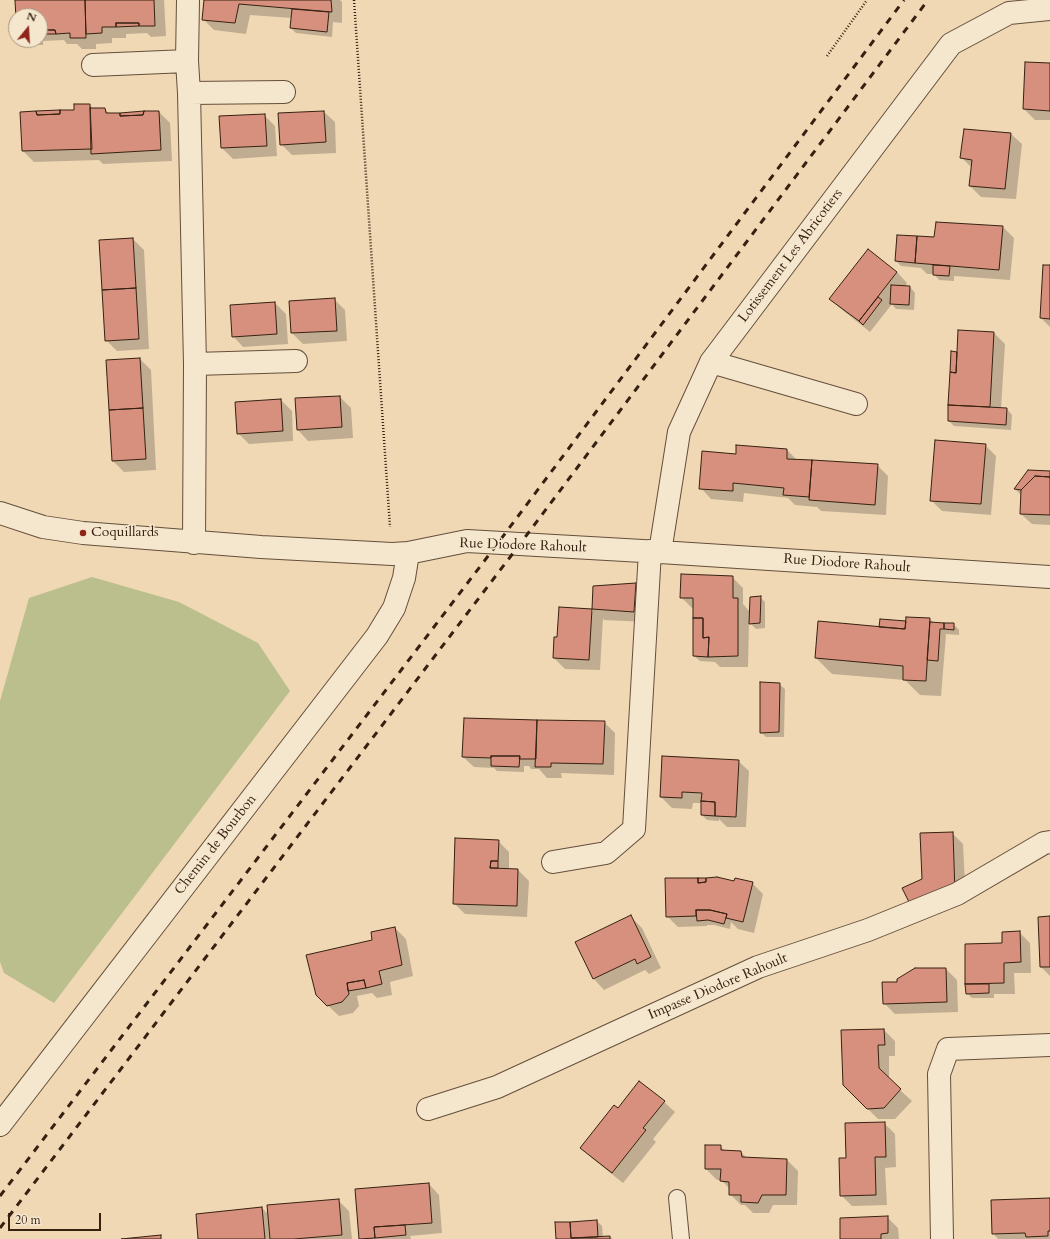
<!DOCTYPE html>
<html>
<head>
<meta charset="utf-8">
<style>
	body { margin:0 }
	#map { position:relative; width:1050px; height:1239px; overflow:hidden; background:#f0d8b4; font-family:Cardo,serif }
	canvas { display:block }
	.north { position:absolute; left:8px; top:8px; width:40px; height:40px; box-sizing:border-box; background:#f5e6ce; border:1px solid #a99782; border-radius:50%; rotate:18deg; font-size:11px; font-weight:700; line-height:16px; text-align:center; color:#362111 }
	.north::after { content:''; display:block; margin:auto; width:14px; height:18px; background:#8f2418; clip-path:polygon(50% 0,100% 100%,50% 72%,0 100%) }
	.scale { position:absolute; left:8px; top:1213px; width:93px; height:18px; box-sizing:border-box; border:2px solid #362111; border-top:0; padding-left:5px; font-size:12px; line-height:14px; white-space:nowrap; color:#362111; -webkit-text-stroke:3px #f5e6ce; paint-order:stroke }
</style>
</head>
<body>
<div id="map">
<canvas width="1050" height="1239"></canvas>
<div class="north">N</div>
<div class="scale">20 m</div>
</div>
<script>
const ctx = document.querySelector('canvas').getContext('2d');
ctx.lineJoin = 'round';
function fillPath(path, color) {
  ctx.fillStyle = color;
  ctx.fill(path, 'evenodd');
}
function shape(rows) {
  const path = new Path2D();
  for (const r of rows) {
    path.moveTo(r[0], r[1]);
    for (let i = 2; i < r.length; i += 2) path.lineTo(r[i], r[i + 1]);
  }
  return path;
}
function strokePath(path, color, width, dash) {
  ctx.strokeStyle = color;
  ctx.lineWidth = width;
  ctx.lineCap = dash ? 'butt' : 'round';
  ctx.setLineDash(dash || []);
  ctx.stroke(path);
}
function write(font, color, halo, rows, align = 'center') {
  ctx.font = font + ' Cardo,serif';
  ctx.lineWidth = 3;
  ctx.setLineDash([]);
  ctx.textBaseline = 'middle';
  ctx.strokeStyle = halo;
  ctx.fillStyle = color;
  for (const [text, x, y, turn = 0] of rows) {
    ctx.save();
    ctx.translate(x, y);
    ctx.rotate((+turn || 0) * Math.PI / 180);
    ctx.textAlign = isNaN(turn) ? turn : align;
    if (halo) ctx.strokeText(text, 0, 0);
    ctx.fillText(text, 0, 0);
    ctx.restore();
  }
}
fillPath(shape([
	[92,577,179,602,258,643,290,691,54,1003,4,973,0,962,0,701,29,598]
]), '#babf8d');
fillPath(shape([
	[16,0,164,0,166,36,151,37,147,33,126,34,126,38,112,38,112,43,96,44,96,49,82,49,77,44,67,44,64,40,43,41,43,45,28,45,23,40,40,40,40,16,17,16],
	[205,0,340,0,342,2,342,23,333,22,332,37,296,33,291,28,292,18,250,15,246,34,214,30,203,19],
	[1050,64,1050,120,1035,120,1024,109],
	[89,105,94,109,105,109,110,114,159,112,170,123,172,161,103,164,99,160,34,162,23,151,22,113,75,111],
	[324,112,335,122,336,153,292,155,281,144],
	[264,115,275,126,277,156,233,159,222,148,220,117],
	[1011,134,1022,144,1016,199,981,197,970,186,972,168,962,158],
	[937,223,1003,227,1014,238,1010,280,954,276,954,281,939,280,934,274,927,274,921,268,901,266,896,261,935,238],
	[133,239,144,250,149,349,117,351,106,340],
	[1050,266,1050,327,1041,318],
	[897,272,907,283,905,287,910,287,915,293,914,310,896,309,892,304,870,332,841,309,831,299],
	[334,299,345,310,347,341,303,344,292,333],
	[275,303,286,314,288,344,243,347,233,336],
	[959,331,994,333,1005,344,1001,409,1007,409,1012,415,1011,430,954,426,949,421,951,373,958,353],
	[140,359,151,370,156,470,124,472,113,461,107,361],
	[340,397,351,408,353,438,308,441,298,430,296,399],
	[281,400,292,411,293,441,249,444,238,433],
	[985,445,996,456,991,515,942,511,931,500],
	[787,450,797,460,877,465,888,476,886,515,821,511,817,507,795,505,788,498,744,493,743,502,711,499,701,488],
	[1050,472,1050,525,1032,524,1021,514,1022,494,1020,494,1015,489],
	[732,577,743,588,743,604,750,612,760,597,765,602,765,628,756,629,749,622,748,667,720,667,715,662,700,661,694,656,694,608,692,608,681,597],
	[635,584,646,595,645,622,604,620,603,618,600,670,565,669,554,658,558,638,591,610,593,612,594,587],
	[907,618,930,619,934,623,953,624,959,630,959,635,945,634,946,635,941,696,920,695,905,680,832,674,816,658,880,628,907,622],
	[779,684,785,689,784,737,766,737,761,732],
	[604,722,615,733,614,775,561,773,562,778,547,778,539,769,531,769,529,766,524,766,524,772,497,771,494,768,474,767,463,757],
	[738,761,749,771,746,827,727,827,719,819,719,821,707,820,702,815,702,803,693,803,692,809,672,808,661,797],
	[952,833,963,844,966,903,922,917,923,880],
	[498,841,509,852,509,870,518,870,529,881,527,917,465,914,454,903],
	[752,883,763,894,754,933,738,929,731,922,730,929,714,925,707,925,707,926,678,927,667,916],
	[631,917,642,928,661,968,649,974,645,970,604,990,594,979],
	[1050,917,1050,976,1041,967,1039,918],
	[395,928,406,939,413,976,390,982,392,995,377,998,372,993,357,996,359,1006,353,1013,339,1016,317,995,374,941],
	[1019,932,1030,943,1031,973,1014,973,1015,994,994,994,994,998,972,998,967,993,966,945,1003,944],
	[946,969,957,980,958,1012,895,1014,884,1003,898,983],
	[884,1030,895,1041,895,1056,889,1056,889,1080,912,1101,895,1119,878,1119,844,1085],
	[664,1102,675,1112,653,1139,656,1142,623,1183,593,1159,582,1148,618,1109],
	[884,1123,895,1134,896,1167,885,1168,887,1205,852,1206,841,1195,847,1159],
	[720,1146,725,1151,741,1152,748,1159,787,1160,798,1171,797,1205,773,1205,769,1213,753,1213,745,1205,741,1205,730,1194,730,1189,721,1180,717,1180,706,1169],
	[429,1184,439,1195,442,1233,410,1236,411,1239,360,1239,356,1190],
	[1050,1199,1050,1239,998,1239,993,1233],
	[338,1200,349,1211,352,1239,199,1239,262,1208,269,1215],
	[887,1217,898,1228,899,1239,841,1239],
	[597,1221,602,1226,603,1238,610,1237,613,1239,557,1239]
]), '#0003');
const building = shape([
	[15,0,85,0,86,38,70,38,70,33,56,34,55,30,40,30,40,16,16,16,16,19,15,0],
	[85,0,154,0,155,26,139,26,139,23,116,23,116,27,102,27,102,33,86,34,85,0],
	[204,0,331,0,332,12,239,4,235,23,202,20,204,0],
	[292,9,329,12,327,32,290,28,292,9],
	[116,23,139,23,139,26,116,27,116,23],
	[40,30,55,30,56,34,40,34,40,30],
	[1025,62,1050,63,1050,111,1023,109,1025,62],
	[74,104,90,104,92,149,22,151,20,112,36,111,37,115,60,114,60,110,74,110,74,104],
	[90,108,105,108,106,113,120,113,120,116,143,115,144,111,159,111,161,150,91,154,90,108],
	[60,110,60,114,37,115,36,111,60,110],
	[144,111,143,115,120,116,120,113,144,111],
	[324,111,326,142,280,145,278,113,324,111],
	[265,114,267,146,221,148,219,116,265,114],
	[964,129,1011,133,1005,189,969,186,972,160,960,158,964,129],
	[936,222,1003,226,999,270,915,263,917,236,934,237,936,222],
	[897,235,917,236,915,263,895,261,897,235],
	[133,238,136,288,102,290,99,240,133,238],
	[868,249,897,272,859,321,829,299,868,249],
	[933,265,950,266,949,276,933,275,933,265],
	[1043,265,1050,265,1050,319,1040,318,1043,265],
	[891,285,910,286,909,305,890,304,891,285],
	[136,288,139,339,105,341,102,290,136,288],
	[878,297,882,300,863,325,859,321,878,297],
	[335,298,337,331,291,333,289,301,335,298],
	[275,302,277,334,232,337,230,305,275,302],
	[958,330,994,332,990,407,948,405,950,372,956,373,958,330],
	[951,351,957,352,956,373,950,372,951,351],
	[140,358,143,408,109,410,106,360,140,358],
	[340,396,342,427,297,430,295,398,340,396],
	[281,399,283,431,237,434,235,402,281,399],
	[948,405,1007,408,1006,425,948,421,948,405],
	[143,408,146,459,112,461,109,410,143,408],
	[935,440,986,444,981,504,930,501,935,440],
	[736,445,787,449,787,459,812,460,809,497,783,495,784,488,733,483,733,491,699,489,702,451,736,454,736,445],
	[812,460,878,464,875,505,809,500,812,460],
	[1028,470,1050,471,1050,477,1035,476,1021,490,1014,489,1028,470],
	[1035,476,1050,477,1050,515,1020,514,1021,490,1035,476],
	[681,574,733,576,733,598,738,598,738,656,708,657,709,637,703,638,703,618,693,618,693,598,680,598,681,574],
	[636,583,634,612,592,609,593,586,636,583],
	[761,596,760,623,749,624,750,597,761,596],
	[559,607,592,609,589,660,553,658,554,637,557,637,559,607],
	[906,617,930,618,926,681,903,680,903,666,815,658,818,621,905,629,906,617],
	[693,618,703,618,703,638,709,637,708,657,693,656,693,618],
	[880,619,906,621,905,629,879,627,880,619],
	[930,622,944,623,944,629,940,629,938,661,927,660,930,622],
	[944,623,954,623,954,630,944,629,944,623],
	[760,682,780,683,779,732,760,733,760,682],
	[464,718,537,720,536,759,519,759,520,756,491,756,491,758,462,757,464,718],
	[537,720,605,721,603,764,551,763,551,767,535,767,537,720],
	[491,756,520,756,519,767,491,766,491,756],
	[662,756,739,760,736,817,715,816,715,802,701,801,702,793,682,792,682,798,660,797,662,756],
	[701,801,715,802,715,816,701,815,701,801],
	[953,832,955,893,911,906,902,888,922,879,920,833,953,832],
	[455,838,499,840,498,861,491,861,490,868,518,869,517,906,453,904,455,838],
	[491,861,498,861,498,868,490,868,491,861],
	[717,877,734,881,735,878,753,882,743,922,726,918,727,914,710,910,696,910,696,916,666,917,665,878,698,878,698,883,706,882,706,878,717,877],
	[698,878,706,878,706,882,698,883,698,878],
	[696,910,710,910,727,914,724,924,708,920,697,921,696,910],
	[631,915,651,957,637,964,635,959,593,979,575,942,631,915],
	[1050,916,1050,967,1040,967,1038,917,1050,916],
	[395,927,402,965,379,971,382,984,366,988,364,980,347,983,349,994,342,1002,327,1006,316,995,306,955,372,940,371,932,395,927],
	[1020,931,1021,962,1004,963,1004,983,965,984,965,944,1002,943,1002,932,1020,931],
	[915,968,946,968,947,1002,883,1004,882,982,897,982,897,979,915,968],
	[364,980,366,988,348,991,347,983,364,980],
	[965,984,989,984,989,993,966,994,965,984],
	[884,1029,885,1045,878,1045,879,1068,901,1089,884,1108,867,1109,843,1085,841,1030,884,1029],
	[639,1081,665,1101,643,1128,646,1130,612,1173,580,1148,614,1105,618,1108,639,1081],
	[885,1122,886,1157,875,1157,876,1195,840,1196,839,1158,846,1158,845,1123,885,1122],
	[705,1145,721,1145,721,1150,741,1151,742,1157,787,1159,786,1195,762,1195,758,1203,741,1202,741,1195,729,1195,729,1182,720,1181,721,1169,705,1169,705,1145],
	[429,1183,432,1223,374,1227,375,1238,359,1239,355,1189,429,1183],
	[1050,1198,1050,1231,1048,1231,1048,1236,1026,1237,1025,1233,992,1234,991,1200,1050,1198],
	[339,1199,342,1235,294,1239,270,1239,267,1205,339,1199],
	[262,1207,265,1239,198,1239,196,1214,262,1207],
	[888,1216,888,1233,881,1234,881,1239,840,1239,840,1218,888,1216],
	[597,1220,598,1237,571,1238,570,1222,597,1220],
	[555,1222,570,1222,571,1238,610,1236,610,1239,556,1239,555,1222],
	[405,1225,406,1235,375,1238,374,1227,405,1225],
	[161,1235,161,1239,121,1239,161,1235]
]);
fillPath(building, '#d6907d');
strokePath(building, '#362111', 1);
const lane = shape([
	[677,1198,681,1239]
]);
const street = shape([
	[188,0,187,61,189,93,195,364,194,543],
	[93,65,187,61],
	[189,93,284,92],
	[711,362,856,404],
	[195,364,296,361],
	[0,513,43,527,83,533,261,547,392,554,408,553,467,541,660,552,1050,577],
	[660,552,679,432,711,362,951,44,1009,13,1050,9],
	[553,862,606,853,634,829,650,551],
	[428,1109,497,1087,758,967,868,930,957,894,1044,843,1050,842],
	[0,1125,377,636,394,608,404,578,408,553],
	[942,1239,939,1074,948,1049,1050,1045]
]);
strokePath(lane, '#644f3a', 18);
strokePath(street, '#644f3a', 24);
strokePath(shape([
	[354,0,390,527],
	[827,56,867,0]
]), '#362111', 2.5, [1, 2]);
strokePath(lane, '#f5e6ce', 16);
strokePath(street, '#f5e6ce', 22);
strokePath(shape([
	[0,1196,498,543,904,0],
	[0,1228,520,544,928,0]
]), '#362111', 3, [7, 7]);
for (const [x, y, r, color] of [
	[83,533,4,"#8f2418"]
]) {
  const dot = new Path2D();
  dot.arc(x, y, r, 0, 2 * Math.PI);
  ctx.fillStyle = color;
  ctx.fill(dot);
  strokePath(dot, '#f5e6ce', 1.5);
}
write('14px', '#362111', '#f5e6ce', [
	["Lotissement Les Abricotiers",791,256,-53],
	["Rue Diodore Rahoult",523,546,2],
	["Rue Diodore Rahoult",847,564,4],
	["Chemin de Bourbon",216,845,-52],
	["Impasse Diodore Rahoult",718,987,-23]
]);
write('14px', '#362111', '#f5e6ce', [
	["Coquillards",91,533]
], 'left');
</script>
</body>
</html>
